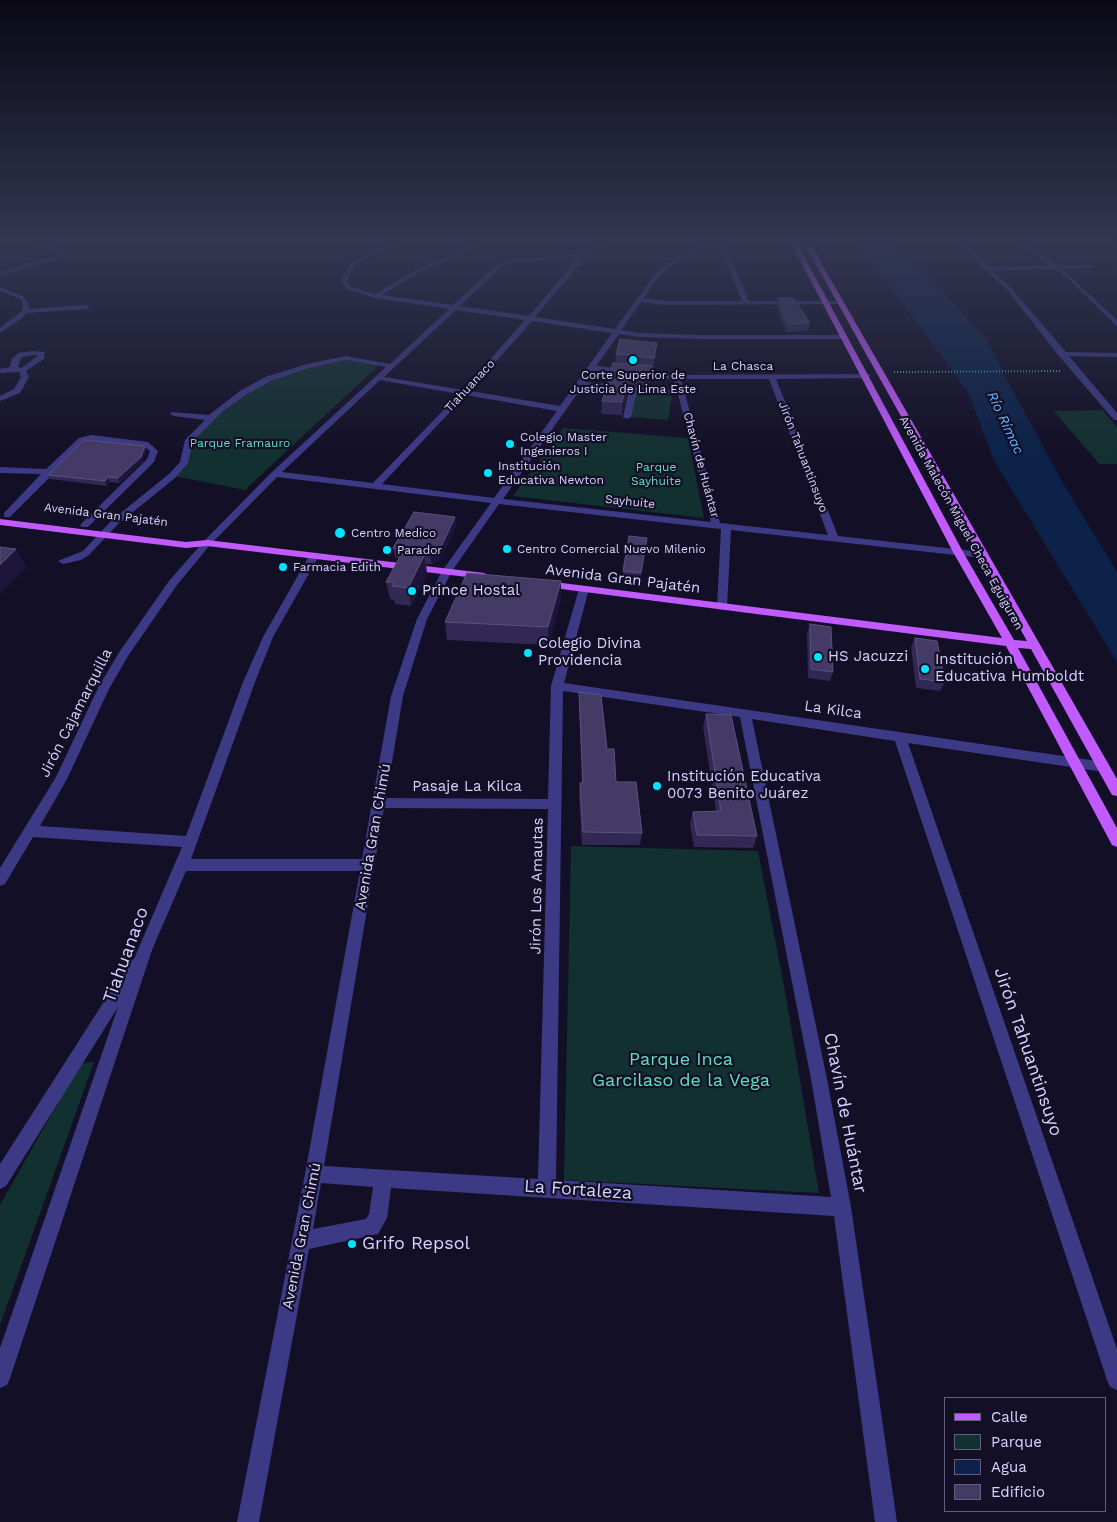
<!DOCTYPE html>
<html>
<head>
<meta charset="utf-8">
<style>
	body { margin:0 }
	#map { position:relative; width:1117px; height:1522px; overflow:hidden; background:#130f26; font-family:"Work Sans",sans-serif }
	canvas { display:block }
	.legend { position:absolute; left:944px; top:1397px; width:162px; height:115px; box-sizing:border-box; background:#130f26; border:1px solid #625e7d; margin:0; padding:6px 9px; list-style:none; font-size:15px; color:#d9d4ff }
	.legend li { display:flex; align-items:center; gap:10px; height:25px }
	.legend b { width:25px; border:1px solid #625e7d }
</style>
</head>
<body>
<div id="map">
<canvas width="1117" height="1522"></canvas>
<ul class="legend">
<li><b style="height:6px;background:#c25bff"></b>Calle</li>
<li><b style="height:14px;background:#12302f"></b>Parque</li>
<li><b style="height:14px;background:#0c2248"></b>Agua</li>
<li><b style="height:14px;background:#433a66"></b>Edificio</li>
</ul>
</div>
<script>
const ctx = document.querySelector('canvas').getContext('2d');
ctx.lineJoin = 'round';
function fillPath(path, color) {
  ctx.fillStyle = color;
  ctx.fill(path, 'evenodd');
}
function shape(rows) {
  const path = new Path2D();
  for (const r of rows) {
    path.moveTo(r[0], r[1]);
    for (let i = 2; i < r.length; i += 2) path.lineTo(r[i], r[i + 1]);
  }
  return path;
}
function strokePath(path, color, width, dash) {
  ctx.strokeStyle = color;
  ctx.lineWidth = width;
  ctx.lineCap = dash ? 'butt' : 'round';
  ctx.setLineDash(dash || []);
  ctx.stroke(path);
}
function write(font, color, halo, rows, align = 'center') {
  ctx.font = font + ' "Work Sans",sans-serif';
  ctx.lineWidth = 4.5;
  ctx.setLineDash([]);
  ctx.textBaseline = 'middle';
  ctx.strokeStyle = halo;
  ctx.fillStyle = color;
  for (const [text, x, y, turn = 0] of rows) {
    ctx.save();
    ctx.translate(x, y);
    ctx.rotate((+turn || 0) * Math.PI / 180);
    ctx.textAlign = isNaN(turn) ? turn : align;
    if (halo) ctx.strokeText(text, 0, 0);
    ctx.fillText(text, 0, 0);
    ctx.restore();
  }
}
fillPath(shape([
	[347,359,379,365,245,490,174,476,188,446,208,421,259,386,306,367],
	[636,393,672,396,668,420,630,417],
	[1102,410,1117,427,1117,464,1099,464,1054,411],
	[563,428,688,438,704,518,513,496],
	[571,846,758,851,785,991,819,1193,564,1180],
	[94,1062,0,1325,0,1205,80,1064]
]), '#12302f');
fillPath(shape([
	[855,245,893,245,936,284,988,341,1006,378,1060,478,1117,572,1117,662,993,459,969,394,899,298]
]), '#0c2248');
strokePath(shape([
	[894,372,1060,371]
]), '#2fb8b0', 2, [1, 2]);
fillPath(shape([
	[30,245,40,245,64,252,59,258,0,276,0,272,55,256,57,253,30,245],
	[390,245,398,245,355,264,348,277,348,283,351,287,375,294,416,270,473,245,478,245,478,247,420,272,382,295,453,305,498,264,514,259,577,254,598,245,606,245,581,257,583,259,579,265,535,317,615,329,653,277,668,263,700,245,707,245,672,265,657,279,644,298,664,301,742,301,719,245,725,245,749,301,843,301,843,303,841,304,664,305,641,302,621,330,640,333,699,335,845,335,849,337,845,339,699,339,640,337,619,334,596,366,677,375,869,374,870,376,866,378,776,379,838,536,982,552,987,555,982,558,731,530,727,607,722,610,717,607,721,529,499,504,452,571,427,619,403,696,386,798,548,799,551,686,579,589,584,586,589,589,564,683,1104,762,1108,764,1110,767,1108,770,1104,772,908,743,1117,1349,1117,1390,1110,1387,1107,1380,895,741,752,719,827,1079,851,1207,897,1522,875,1522,834,1216,391,1188,387,1218,378,1234,309,1249,259,1522,237,1522,305,1174,360,871,186,871,152,950,10,1378,7,1385,0,1388,0,1348,118,1007,6,1186,0,1189,0,1164,130,961,134,959,182,847,33,837,5,884,0,886,0,868,56,777,99,686,120,651,169,581,204,541,272,472,386,367,346,360,309,368,271,381,246,395,223,411,193,441,188,463,175,478,118,524,89,555,81,560,63,564,58,561,83,551,112,520,169,474,180,462,185,440,205,420,174,416,170,414,171,412,209,415,240,391,265,377,307,364,346,356,390,364,449,309,375,298,347,289,342,283,342,277,351,262,390,245],
	[570,257,577,259,529,316,460,306,502,266,514,263,570,257],
	[456,310,525,320,463,390,384,377,456,310],
	[532,321,612,333,560,406,470,391,532,321],
	[593,371,674,379,711,522,503,499,582,387,629,391,623,417,627,419,631,417,637,391,670,394,674,392,670,390,585,382,593,371],
	[681,379,769,379,828,535,720,523,681,379],
	[380,380,459,394,373,483,282,472,380,380],
	[466,395,557,411,494,498,382,484,466,395],
	[277,477,491,503,442,571,417,619,391,696,362,859,191,859,255,682,273,637,319,556,314,553,309,556,263,637,243,682,186,836,40,826,67,779,109,689,128,656,177,585,210,545,277,477],
	[563,691,740,717,811,1079,831,1197,556,1180,563,691],
	[384,808,548,809,538,1179,324,1166,384,808],
	[321,1183,373,1187,369,1214,366,1219,313,1229,321,1183],
	[959,245,965,245,989,267,1049,265,1020,245,1027,245,1057,265,1094,265,1092,268,1062,269,1117,320,1117,326,1064,275,1054,269,993,271,1012,289,1066,352,1117,353,1117,357,1069,356,1117,413,1117,420,1114,420,1059,356,1008,291,959,245],
	[0,287,24,297,29,304,29,309,87,305,90,307,87,309,27,313,21,319,0,333,0,328,22,311,23,304,20,299,0,291,0,287],
	[33,351,45,352,44,359,26,371,29,377,20,393,0,401,0,396,14,389,21,377,19,372,0,373,0,369,10,367,12,359,18,353,33,351],
	[33,355,38,356,21,368,18,367,20,360,23,357,33,355],
	[91,435,148,442,158,451,154,462,88,527,82,527,80,525,147,459,150,451,145,447,91,441,85,442,10,517,4,517,4,513,41,474,0,473,0,467,46,469,79,438,91,435]
]), '#3d3a85');
fillPath(shape([
	[792,245,798,245,963,552,1014,640,1027,641,805,245,811,245,1117,779,1117,796,1112,795,1031,649,1018,648,1117,828,1117,847,1112,845,1006,646,546,587,541,584,546,581,1002,638,953,552,792,245],
	[0,519,186,542,207,540,484,573,489,576,484,579,207,546,186,548,0,525,0,519]
]), '#c25bff');
fillPath(shape([
	[778,298,810,323,808,331,786,332,777,306],
	[616,354,656,355,653,370,652,370,649,386,627,384,627,393,622,415,601,414,602,401,611,379,611,370,615,363],
	[145,446,146,451,142,461,120,483,110,482,107,486,50,479,48,475],
	[455,517,456,526,441,558,432,564,426,564,427,574,411,606,395,604,394,600,390,599,386,582,399,558,395,557,393,548],
	[646,547,640,583,622,580,623,571],
	[561,599,548,645,447,640,445,622],
	[810,624,833,672,830,681,808,678,807,633],
	[915,638,945,682,940,691,916,688,911,647],
	[579,692,607,749,616,782,642,833,640,845,582,845,579,796,580,783,582,783,579,706],
	[706,714,757,836,753,848,694,847,690,824,693,812,716,811,703,727]
]), '#312854');
fillPath(shape([
	[657,343,656,355,653,370,654,358],
	[652,366,651,379,649,386,650,374],
	[628,380,627,393,622,415,622,402],
	[145,446,146,451,142,461,120,483,118,478],
	[108,477,110,482,107,486,105,481],
	[455,517,456,526,441,558,432,564,430,555],
	[647,538,646,547,640,583,641,573],
	[16,549,27,567,0,594,0,565],
	[424,556,427,574,411,606,408,588],
	[561,581,561,599,548,645,548,627]
]), '#1d163a');
const building = shape([
	[778,298,793,298,810,323,788,324,778,298],
	[620,339,657,343,654,358,616,354,620,339],
	[613,363,652,366,650,374,611,370,613,363],
	[609,379,628,380,622,402,602,401,609,379],
	[84,440,145,446,141,457,118,478,108,477,105,481,48,475,84,440],
	[414,512,455,517,440,549,430,555,408,553,410,550,393,548,414,512],
	[629,536,647,538,641,573,623,571,629,536],
	[0,547,16,549,0,565,0,547],
	[402,553,424,556,408,588,392,586,394,582,386,582,402,553],
	[467,573,561,581,548,627,445,622,467,573],
	[810,624,831,627,833,672,811,669,810,624],
	[915,638,937,641,945,682,920,679,915,638],
	[579,692,601,695,607,749,614,749,616,782,636,782,642,833,583,832,580,783,583,783,579,692],
	[706,714,731,715,757,836,697,835,693,812,721,811,706,714]
]);
fillPath(building, '#433a66');
strokePath(building, '#5a527e', 1);
const sky = ctx.createLinearGradient(0, 0, 0, 458);
sky.addColorStop(0, '#0a0815');
sky.addColorStop(0.53, '#333752');
sky.addColorStop(1, '#33375200');
ctx.fillStyle = sky;
ctx.fillRect(0, 0, 1117, 458);
for (const [x, y, r, color] of [
	[633,360,5,"#00e5ff"],
	[510,444,5,"#00e5ff"],
	[488,473,5,"#00e5ff"],
	[340,533,6,"#00e5ff"],
	[507,549,5,"#00e5ff"],
	[387,550,5,"#00e5ff"],
	[283,567,5,"#00e5ff"],
	[412,591,5,"#00e5ff"],
	[528,653,5,"#00e5ff"],
	[818,657,5,"#00e5ff"],
	[925,669,5,"#00e5ff"],
	[657,786,5,"#00e5ff"],
	[352,1244,5,"#00e5ff"]
]) {
  const dot = new Path2D();
  dot.arc(x, y, r, 0, 2 * Math.PI);
  ctx.fillStyle = color;
  ctx.fill(dot);
  strokePath(dot, '#130f26', 2);
}
write('12px', '#d9d4ff', '#130f26', [
	["La Chasca",743,366],
	["Tiahuanaco",470,386,-47],
	["Jirón Tahuantinsuyo",803,457,69],
	["Chavín de Huántar",701,465,75],
	["Sayhuite",630,502,6],
	["Avenida Gran Pajatén",106,515,7],
	["Avenida Malecón Miguel Checa Eguiguren",961,523,61]
]);
write('12px', '#d9d4ff', '#130f26', [
	["Corte Superior de",633,375,"center"],
	["Justicia de Lima Este",633,389,"center"],
	["Colegio Master",520,437],
	["Ingenieros I",520,451],
	["Institución",498,466],
	["Educativa Newton",498,480],
	["Centro Medico",351,533],
	["Centro Comercial Nuevo Milenio",517,549],
	["Parador",397,550],
	["Farmacia Edith",293,567]
], 'left');
write('12px', '#5fe0c0', '#130f26', [
	["Parque Framauro",240,443],
	["Parque",656,467],
	["Sayhuite",656,481]
]);
write('italic 14px', '#62b6ff', '#130f26', [
	["Río Rímac",1005,423,65]
]);
write('15px', '#d9d4ff', '#130f26', [
	["Avenida Gran Pajatén",623,579,7],
	["La Kilca",833,710,8],
	["Jirón Cajamarquilla",76,713,-63],
	["Pasaje La Kilca",467,787],
	["Avenida Gran Chimú",373,837,-80],
	["Jirón Los Amautas",537,886,-89],
	["Avenida Gran Chimú",302,1236,-79]
]);
write('15px', '#d9d4ff', '#130f26', [
	["Prince Hostal",422,591],
	["Colegio Divina",538,644],
	["Providencia",538,661],
	["HS Jacuzzi",828,657],
	["Institución",935,660],
	["Educativa Humboldt",935,677],
	["Institución Educativa",667,777],
	["0073 Benito Juárez",667,794]
], 'left');
write('18px', '#d9d4ff', '#130f26', [
	["Tiahuanaco",126,955,-70],
	["Jirón Tahuantinsuyo",1028,1052,71],
	["Chavín de Huántar",845,1113,79],
	["La Fortaleza",578,1190,4]
]);
write('18px', '#5fe0c0', '#130f26', [
	["Parque Inca",681,1060],
	["Garcilaso de la Vega",681,1081]
]);
write('18px', '#d9d4ff', '#130f26', [
	["Grifo Repsol",362,1244]
], 'left');
</script>
</body>
</html>
